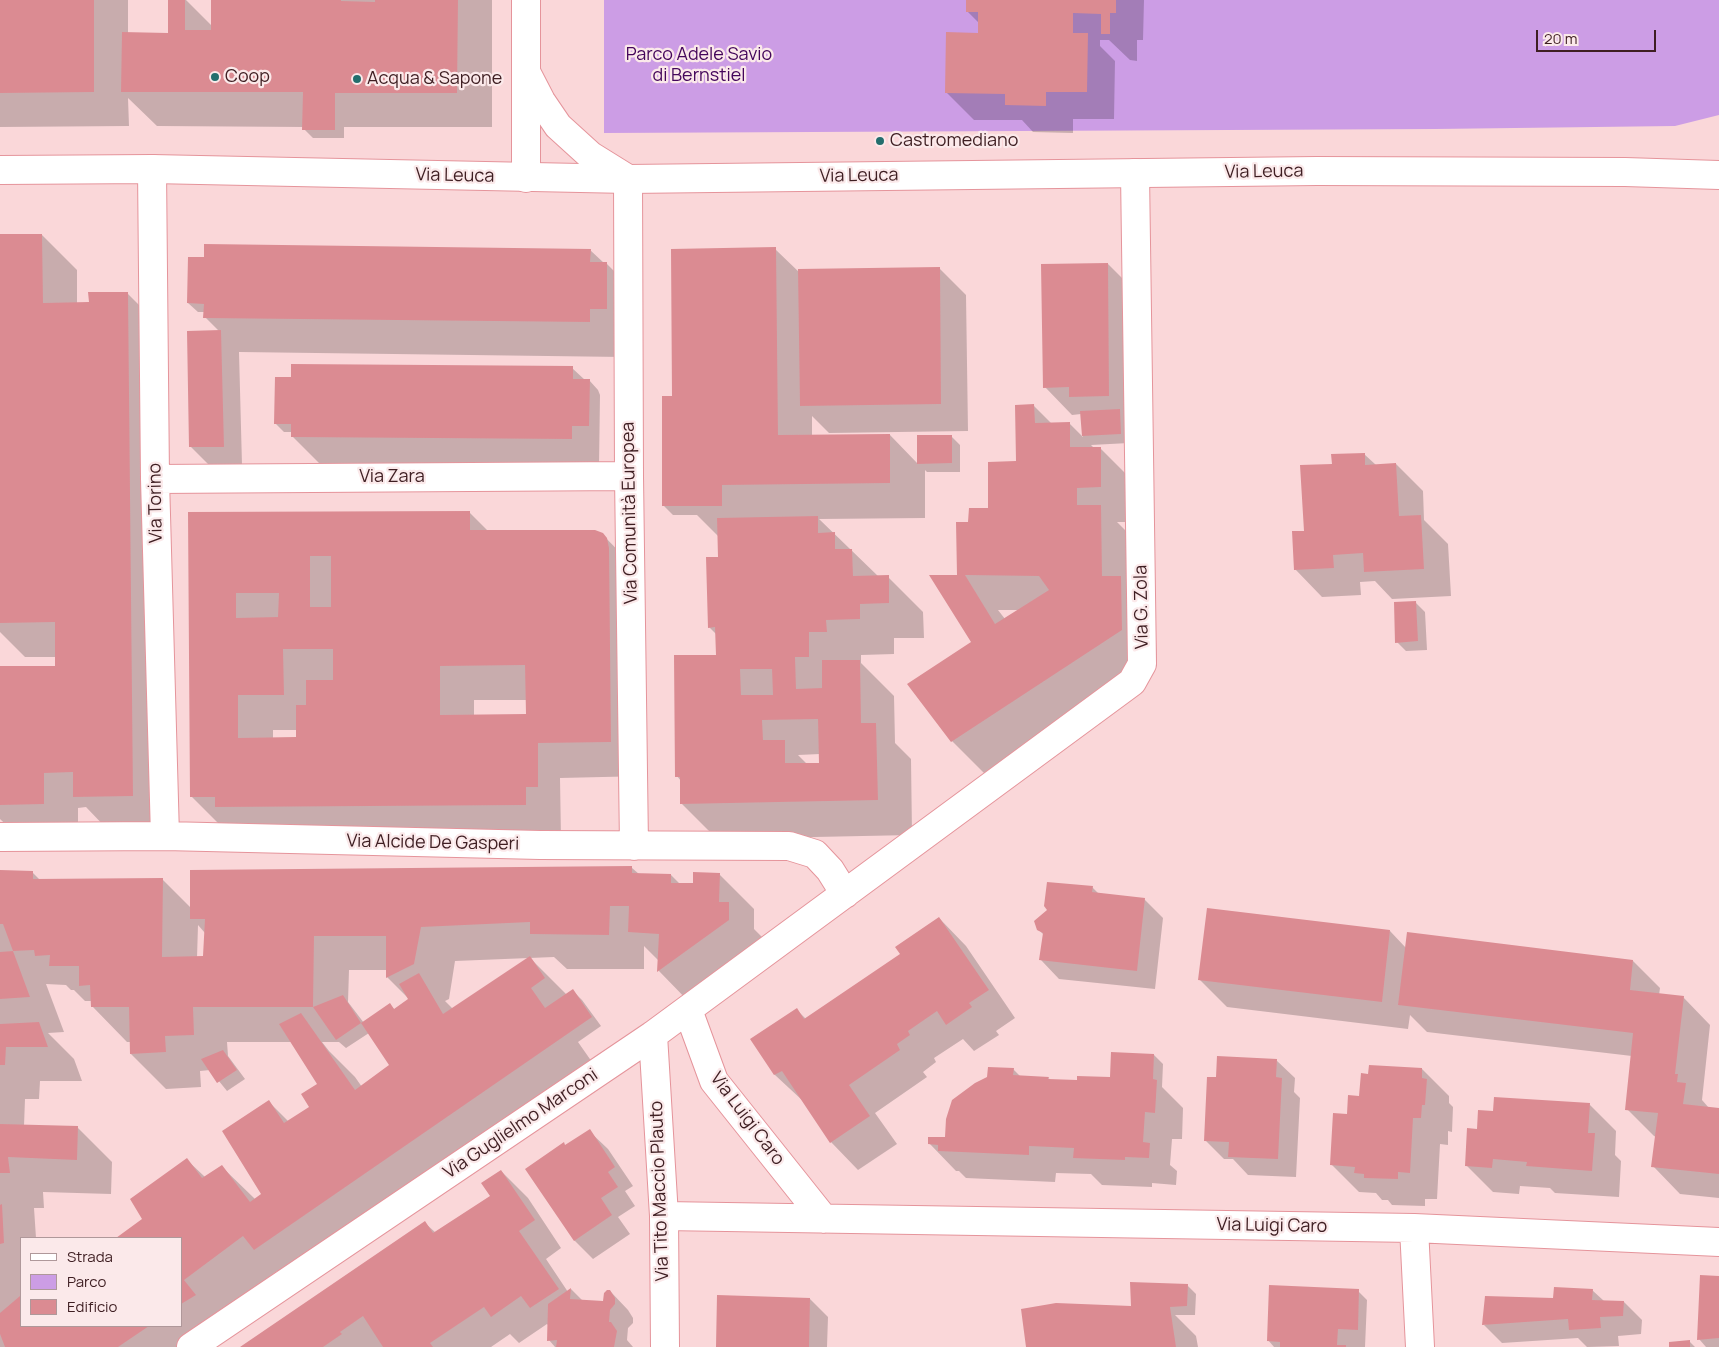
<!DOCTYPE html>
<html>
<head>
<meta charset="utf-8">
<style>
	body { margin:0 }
	#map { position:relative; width:1719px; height:1347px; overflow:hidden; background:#fad7d9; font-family:Manrope,sans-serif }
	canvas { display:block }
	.legend { position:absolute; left:20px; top:1237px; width:162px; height:90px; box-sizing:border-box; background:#fbe9ea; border:1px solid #af989a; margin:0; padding:6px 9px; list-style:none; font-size:15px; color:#3e1e22 }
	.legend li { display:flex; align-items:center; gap:10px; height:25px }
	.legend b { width:25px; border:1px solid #af989a }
	.scale { position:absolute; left:1536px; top:30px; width:120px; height:22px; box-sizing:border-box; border:2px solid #3e1e22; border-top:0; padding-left:6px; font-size:15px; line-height:18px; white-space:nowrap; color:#3e1e22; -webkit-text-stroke:4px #fbe9ea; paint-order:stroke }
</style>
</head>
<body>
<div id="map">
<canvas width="1719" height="1347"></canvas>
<ul class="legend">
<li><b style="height:6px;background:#fff"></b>Strada</li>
<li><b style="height:14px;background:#cc9de5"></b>Parco</li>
<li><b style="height:14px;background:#db8b92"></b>Edificio</li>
</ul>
<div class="scale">20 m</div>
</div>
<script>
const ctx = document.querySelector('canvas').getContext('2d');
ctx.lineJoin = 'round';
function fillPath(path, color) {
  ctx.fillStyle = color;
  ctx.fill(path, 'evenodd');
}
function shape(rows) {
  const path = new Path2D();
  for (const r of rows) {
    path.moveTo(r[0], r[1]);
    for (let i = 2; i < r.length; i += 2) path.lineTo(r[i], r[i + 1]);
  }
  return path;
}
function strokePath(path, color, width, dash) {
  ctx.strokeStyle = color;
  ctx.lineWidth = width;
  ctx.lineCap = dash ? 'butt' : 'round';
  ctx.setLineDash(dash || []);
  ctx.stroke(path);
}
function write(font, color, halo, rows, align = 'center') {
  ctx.font = font + ' Manrope,sans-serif';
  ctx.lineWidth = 4.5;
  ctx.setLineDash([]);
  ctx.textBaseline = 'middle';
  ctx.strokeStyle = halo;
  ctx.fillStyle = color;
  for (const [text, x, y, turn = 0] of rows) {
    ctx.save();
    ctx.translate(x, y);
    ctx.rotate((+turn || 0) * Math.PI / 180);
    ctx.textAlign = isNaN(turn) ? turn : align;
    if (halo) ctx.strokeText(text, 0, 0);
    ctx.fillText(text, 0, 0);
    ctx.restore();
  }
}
fillPath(shape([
	[604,0,1719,0,1719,115,1675,126,1435,129,604,133]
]), '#cc9de5');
fillPath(shape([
	[0,0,128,0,128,33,169,34,170,0,186,0,212,26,213,0,492,0,492,127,344,127,344,138,313,138,304,129,304,127,157,126,128,98,129,126,0,127],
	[967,0,1144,0,1143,40,1137,40,1137,61,1130,60,1109,40,1100,40,1100,46,1115,61,1114,119,1073,119,1073,133,1033,132,1022,120,974,120,946,92,979,34,979,23,967,11],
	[0,235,42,235,77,270,77,304,90,303,127,293,162,328,167,831,109,831,86,807,78,808,78,839,21,839,0,819,0,668,57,667,56,657,25,657,0,632],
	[775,249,800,273,939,268,966,295,968,431,829,433,812,416,812,436,890,435,918,464,951,436,960,445,960,472,927,472,925,470,925,518,819,519,879,577,888,577,923,612,924,638,894,638,894,654,861,655,861,663,894,696,895,743,911,759,912,835,717,839,682,804,681,781,677,776,718,656,717,635,709,627,719,558,719,537,697,515,673,515,664,506,673,398],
	[820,754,820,764,807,764,798,755],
	[590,250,604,263,607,264,616,273,624,357,239,352,242,465,209,465,191,447,219,331,205,317,205,312,198,312,188,303],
	[1108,264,1135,291,1129,443,1091,445,1094,448,1100,448,1135,483,1136,522,1117,522,1136,541,1137,594,1155,612,1157,666,987,776,952,741,909,685,973,642,958,576,990,509,1017,463,1034,406,1052,424,1069,423,1083,437,1081,414,1072,415,1045,387],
	[998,610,1020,610,1005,619],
	[572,368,585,380,589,380,598,390,600,395,599,466,320,464,293,437,293,432,284,432,275,423],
	[1364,454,1376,465,1396,464,1423,491,1424,520,1448,544,1451,596,1392,599,1375,581,1360,582,1361,595,1322,597,1295,569,1305,532,1333,465],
	[469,512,489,532,602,534,637,570,646,776,560,778,561,840,226,831,191,796,189,514],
	[474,700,527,700,527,715,474,716],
	[273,730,297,730,297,738,273,739],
	[1416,603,1425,612,1427,650,1406,651,1397,642],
	[632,868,639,874,671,875,680,884,694,884,719,874,754,909,754,929,763,938,693,1006,659,971,659,961,644,946,644,969,567,969,554,957,455,961,449,999,445,1001,453,1009,530,958,567,995,573,991,582,1000,601,1026,578,1042,599,1072,290,1284,277,1271,218,1316,204,1347,0,1347,0,872,32,872,40,880,163,880,191,908],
	[198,925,205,933,204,957,197,958],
	[349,970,387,970,387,977,410,1000,395,1010,390,1005,364,1023,348,1002],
	[46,984,66,985,71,990,74,990,85,1001,92,1001,92,1006,127,1042,131,1042,131,1054,166,1089,201,1087,200,1071,210,1070,227,1091,245,1079,228,1056,227,1042,291,1042,319,1084,311,1107,289,1122,269,1102,263,1194,255,1199,222,1167,205,1177,187,1160,144,1219,118,1238,181,1238,181,1326,21,1326,21,1238,36,1238,34,1208,44,1208,43,1192,111,1194,112,1162,77,1127,24,1126,25,1099,39,1099,40,1081,82,1081,74,1059,48,1033,64,1032],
	[369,1033,390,1065,362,1087,355,1077,329,1051,322,1042,339,1042,346,1048],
	[1092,887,1099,894,1144,899,1163,918,1155,989,1059,979,1041,960,1044,935,1038,929,1049,910],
	[939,918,966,946,1015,1018,996,1031,999,1035,974,1051,963,1039,934,1058,936,1062,923,1072,927,1077,875,1113,897,1144,858,1170,831,1142,803,1101,775,1075,752,1040,797,1010,806,1019,902,955],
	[1390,931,1406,948,1633,961,1660,988,1659,995,1683,997,1710,1025,1702,1100,1709,1108,1719,1110,1719,1198,1680,1194,1653,1166,1656,1137,1654,1136,1627,1109,1632,1056,1427,1032,1410,1015,1408,1029,1227,1007,1200,980],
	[1112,1053,1154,1055,1163,1064,1162,1087,1183,1108,1182,1139,1172,1139,1170,1165,1177,1171,1176,1185,1152,1183,1152,1187,1102,1185,1091,1174,1056,1173,1055,1182,966,1178,959,1171,956,1171,929,1143,947,1139,1013,1069,1020,1076,1048,1078,1051,1080,1078,1082,1111,1078],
	[1276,1060,1295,1078,1294,1092,1300,1098,1296,1177,1248,1175,1233,1159,1224,1159,1205,1140,1217,1079],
	[1422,1069,1449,1096,1449,1103,1453,1107,1452,1132,1448,1131,1448,1145,1440,1144,1437,1199,1425,1199,1425,1206,1392,1205,1388,1200,1382,1200,1376,1193,1359,1192,1332,1165,1348,1115,1361,1097,1369,1075],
	[1589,1104,1616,1131,1615,1155,1621,1161,1619,1197,1555,1193,1550,1188,1520,1186,1519,1194,1493,1192,1466,1165,1478,1131,1494,1112],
	[589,1131,608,1149,633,1186,625,1191,635,1206,618,1217,630,1234,593,1259,574,1240,566,1146],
	[501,1171,528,1198,561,1248,546,1259,568,1292,571,1289,583,1301,604,1302,610,1291,628,1310,633,1318,633,1323,628,1328,627,1340,633,1347,555,1347,549,1340,549,1326,547,1324,519,1343,510,1334,491,1347,242,1347,425,1223,436,1233,491,1196],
	[1719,1277,1719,1347,1706,1347,1699,1339],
	[1187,1285,1196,1294,1195,1315,1175,1315,1196,1336,1198,1347,1028,1347,1134,1307],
	[1592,1290,1604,1301,1624,1302,1642,1320,1641,1334,1618,1336,1619,1346,1587,1347,1578,1338,1502,1343,1484,1325,1555,1300],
	[1358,1291,1367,1300,1365,1347,1274,1347,1268,1340],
	[810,1299,828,1317,827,1347,718,1347],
	[1690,1342,1695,1347,1670,1347]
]), '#0003');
fillPath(shape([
	[0,0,94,0,94,92,0,93],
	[168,0,185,0,185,30,211,30,211,0,341,0,341,1,375,2,375,0,458,0,457,93,335,93,335,130,302,130,303,92,121,92,122,32,168,33],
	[966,0,1116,0,1116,13,1110,13,1110,34,1101,34,1101,14,1073,13,1073,33,1088,33,1087,92,1046,92,1046,106,1005,105,1005,94,945,93,946,32,978,33,978,12,966,12],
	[0,234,42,234,43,303,89,302,88,292,128,292,133,796,73,797,73,772,44,773,44,804,0,805,0,666,55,666,55,622,0,623],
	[204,244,591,249,590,262,607,262,607,309,590,309,590,322,203,318,204,304,187,303,188,257,204,257],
	[776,247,778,435,890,434,890,483,722,485,722,506,662,506,662,396,672,396,671,249],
	[1108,263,1109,396,1069,397,1069,387,1043,388,1041,264],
	[940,267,941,404,800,406,798,269],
	[221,330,224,447,189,447,187,331],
	[291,364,573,366,573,379,590,379,589,426,572,426,572,439,291,437,291,424,274,424,275,377,291,377],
	[1034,404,1035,423,1070,422,1070,447,1101,447,1101,487,1077,488,1077,505,1101,505,1102,576,1121,576,1122,630,951,742,907,684,971,642,929,575,957,575,956,522,968,522,969,508,988,508,988,462,1016,461,1015,405],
	[965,575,1039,576,1049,590,995,624],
	[1120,409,1121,434,1082,436,1080,411],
	[917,435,952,435,952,463,917,464],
	[1365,453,1365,465,1396,463,1399,516,1421,515,1424,569,1364,572,1363,553,1333,555,1334,568,1294,570,1292,531,1304,531,1300,465,1332,464,1331,454],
	[470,511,470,530,595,530,603,533,607,538,609,548,611,742,538,743,538,787,526,787,526,805,215,807,215,797,190,797,188,512],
	[310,556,331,556,331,607,310,607],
	[236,593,279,593,278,617,236,618],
	[283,649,333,649,333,680,306,680,306,705,296,705,296,737,238,738,238,695,284,695],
	[525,665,526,714,440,715,440,666],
	[818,516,818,533,835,532,835,549,852,549,853,576,889,575,889,603,860,604,860,619,826,620,827,632,809,632,809,657,795,657,796,689,822,688,822,660,860,660,861,723,876,723,878,800,680,804,680,777,675,777,674,655,716,655,715,627,708,628,706,557,718,557,717,518],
	[740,669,772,669,773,695,741,695],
	[818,719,819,763,785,763,785,740,763,740,762,720],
	[1416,601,1418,641,1395,643,1394,602],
	[632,866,632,873,671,874,671,883,693,883,693,872,720,873,719,902,729,902,729,920,657,972,659,934,628,932,629,906,610,906,609,935,530,934,530,922,421,927,414,964,386,978,386,936,314,936,313,1007,193,1007,194,1035,165,1036,166,1052,130,1054,129,1007,91,1007,90,985,79,986,79,966,49,966,50,955,35,956,34,950,13,951,30,997,0,999,0,952,13,951,3,924,0,924,0,870,33,871,33,879,163,878,162,957,203,956,205,919,190,919,190,870],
	[1047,882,1093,886,1092,892,1145,898,1137,971,1039,960,1043,933,1037,930,1034,921,1047,910,1044,906],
	[1207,908,1390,930,1382,1002,1198,980],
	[939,917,989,990,969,1003,972,1007,946,1025,937,1011,908,1031,910,1035,897,1044,900,1050,849,1085,870,1116,830,1143,782,1071,774,1075,750,1039,797,1008,804,1019,900,954,895,947],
	[1407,932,1633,960,1630,990,1684,996,1675,1074,1678,1074,1677,1082,1686,1083,1683,1104,1719,1108,1719,1174,1651,1167,1658,1113,1625,1110,1633,1033,1398,1005],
	[530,956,545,978,531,988,545,1008,573,989,592,1017,254,1250,243,1236,184,1280,196,1295,181,1304,181,1238,116,1238,142,1219,130,1199,187,1158,202,1178,222,1165,250,1202,261,1194,222,1131,269,1100,284,1123,309,1107,301,1094,317,1084,279,1024,301,1013,355,1090,389,1065,361,1023,390,1003,394,1009,408,999,399,984,419,973,443,1014],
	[343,995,361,1023,336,1040,313,1007],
	[39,1022,48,1047,6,1047,5,1065,0,1065,0,1024],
	[223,1050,237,1070,217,1083,201,1059],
	[1111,1052,1154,1054,1153,1079,1157,1080,1155,1113,1145,1112,1143,1142,1150,1143,1149,1158,1125,1157,1125,1160,1073,1158,1074,1148,1029,1146,1029,1155,938,1151,938,1145,928,1144,928,1137,945,1137,946,1119,952,1100,975,1083,987,1077,988,1067,1014,1068,1013,1075,1049,1077,1048,1079,1077,1080,1077,1076,1110,1077],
	[1217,1056,1277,1059,1276,1077,1282,1078,1278,1159,1228,1157,1229,1142,1204,1141,1207,1077,1216,1077],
	[1369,1065,1422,1068,1422,1078,1427,1079,1425,1105,1422,1105,1421,1118,1413,1118,1410,1173,1398,1172,1398,1179,1364,1178,1364,1174,1354,1173,1355,1167,1330,1165,1333,1113,1347,1114,1348,1095,1359,1096,1361,1073,1368,1074],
	[1494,1097,1590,1103,1588,1133,1595,1133,1592,1171,1526,1166,1527,1162,1493,1159,1492,1168,1465,1166,1467,1128,1477,1129,1478,1110,1493,1111],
	[0,1124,78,1126,77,1160,8,1157,10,1173,0,1173],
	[590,1129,615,1167,608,1172,618,1187,601,1198,612,1215,574,1241,525,1169,564,1142,565,1145],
	[501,1170,535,1220,519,1231,559,1289,530,1308,521,1296,491,1317,484,1307,430,1343,433,1347,383,1347,363,1316,340,1332,342,1334,323,1347,240,1347,425,1221,433,1233,490,1196,481,1183],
	[2,1204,4,1243,0,1244,0,1205],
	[1700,1275,1719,1276,1719,1338,1697,1340],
	[1130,1282,1188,1284,1187,1306,1170,1307,1176,1347,1026,1347,1021,1309,1056,1303,1131,1306],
	[1269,1285,1359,1289,1358,1330,1338,1329,1337,1345,1346,1345,1346,1347,1280,1347,1280,1342,1267,1341],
	[1554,1287,1593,1289,1592,1300,1624,1301,1623,1316,1600,1317,1601,1328,1569,1330,1568,1319,1482,1325,1485,1296,1553,1298],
	[571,1288,570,1299,603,1301,604,1293,607,1290,610,1290,615,1298,615,1304,610,1310,609,1322,611,1322,617,1331,614,1347,556,1347,557,1340,547,1341,548,1304],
	[717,1295,810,1298,809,1347,716,1347],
	[20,1296,21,1326,149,1326,118,1347,5,1347,0,1334,0,1313],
	[1690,1340,1690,1347,1669,1347,1669,1342]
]), '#db8b92');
const street = shape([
	[526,72,541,101,558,126,591,156,628,179,629,476,634,846],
	[152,169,155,479,165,836],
	[526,178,526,0],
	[155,479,629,476],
	[0,837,165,836,540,845,789,846,815,854,830,870,845,894],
	[688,1010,714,1081,824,1219],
	[653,1035,664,1216,665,1347],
	[664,1216,1414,1228,1719,1242],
	[1414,1228,1420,1347],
	[191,1347,653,1035,1132,682,1142,664,1135,173]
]);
const secondary = shape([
	[0,170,152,169,628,179,1317,171,1625,172,1719,175]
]);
strokePath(street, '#e5949b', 30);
strokePath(secondary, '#e5949b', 30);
strokePath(street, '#fff', 28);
strokePath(secondary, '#fff', 28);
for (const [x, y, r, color] of [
	[215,77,5,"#236e6d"],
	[357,79,5,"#236e6d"],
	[880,141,5,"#236e6d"]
]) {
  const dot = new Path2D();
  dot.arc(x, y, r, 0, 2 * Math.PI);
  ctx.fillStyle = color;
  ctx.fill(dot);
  strokePath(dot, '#fbe9ea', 2);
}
write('18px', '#44065b', '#fbe9ea', [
	["Parco Adele Savio",699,55],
	["di Bernstiel",699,76]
]);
write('18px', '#3e1e22', '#fbe9ea', [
	["Coop",225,77],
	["Acqua & Sapone",367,79],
	["Castromediano",890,141]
], 'left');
write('18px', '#3e1e22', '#fbe9ea', [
	["Via Leuca",1264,172,-1],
	["Via Leuca",455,176,1],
	["Via Leuca",859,176,-1],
	["Via Zara",392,477],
	["Via Torino",156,503,-91],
	["Via Comunità Europea",630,513,-91],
	["Via G. Zola",1142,607,-91],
	["Via Alcide De Gasperi",433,843,1],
	["Via Luigi Caro",747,1119,53],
	["Via Guglielmo Marconi",521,1124,-34],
	["Via Tito Maccio Plauto",660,1191,-92],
	["Via Luigi Caro",1272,1226,1]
]);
</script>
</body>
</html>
